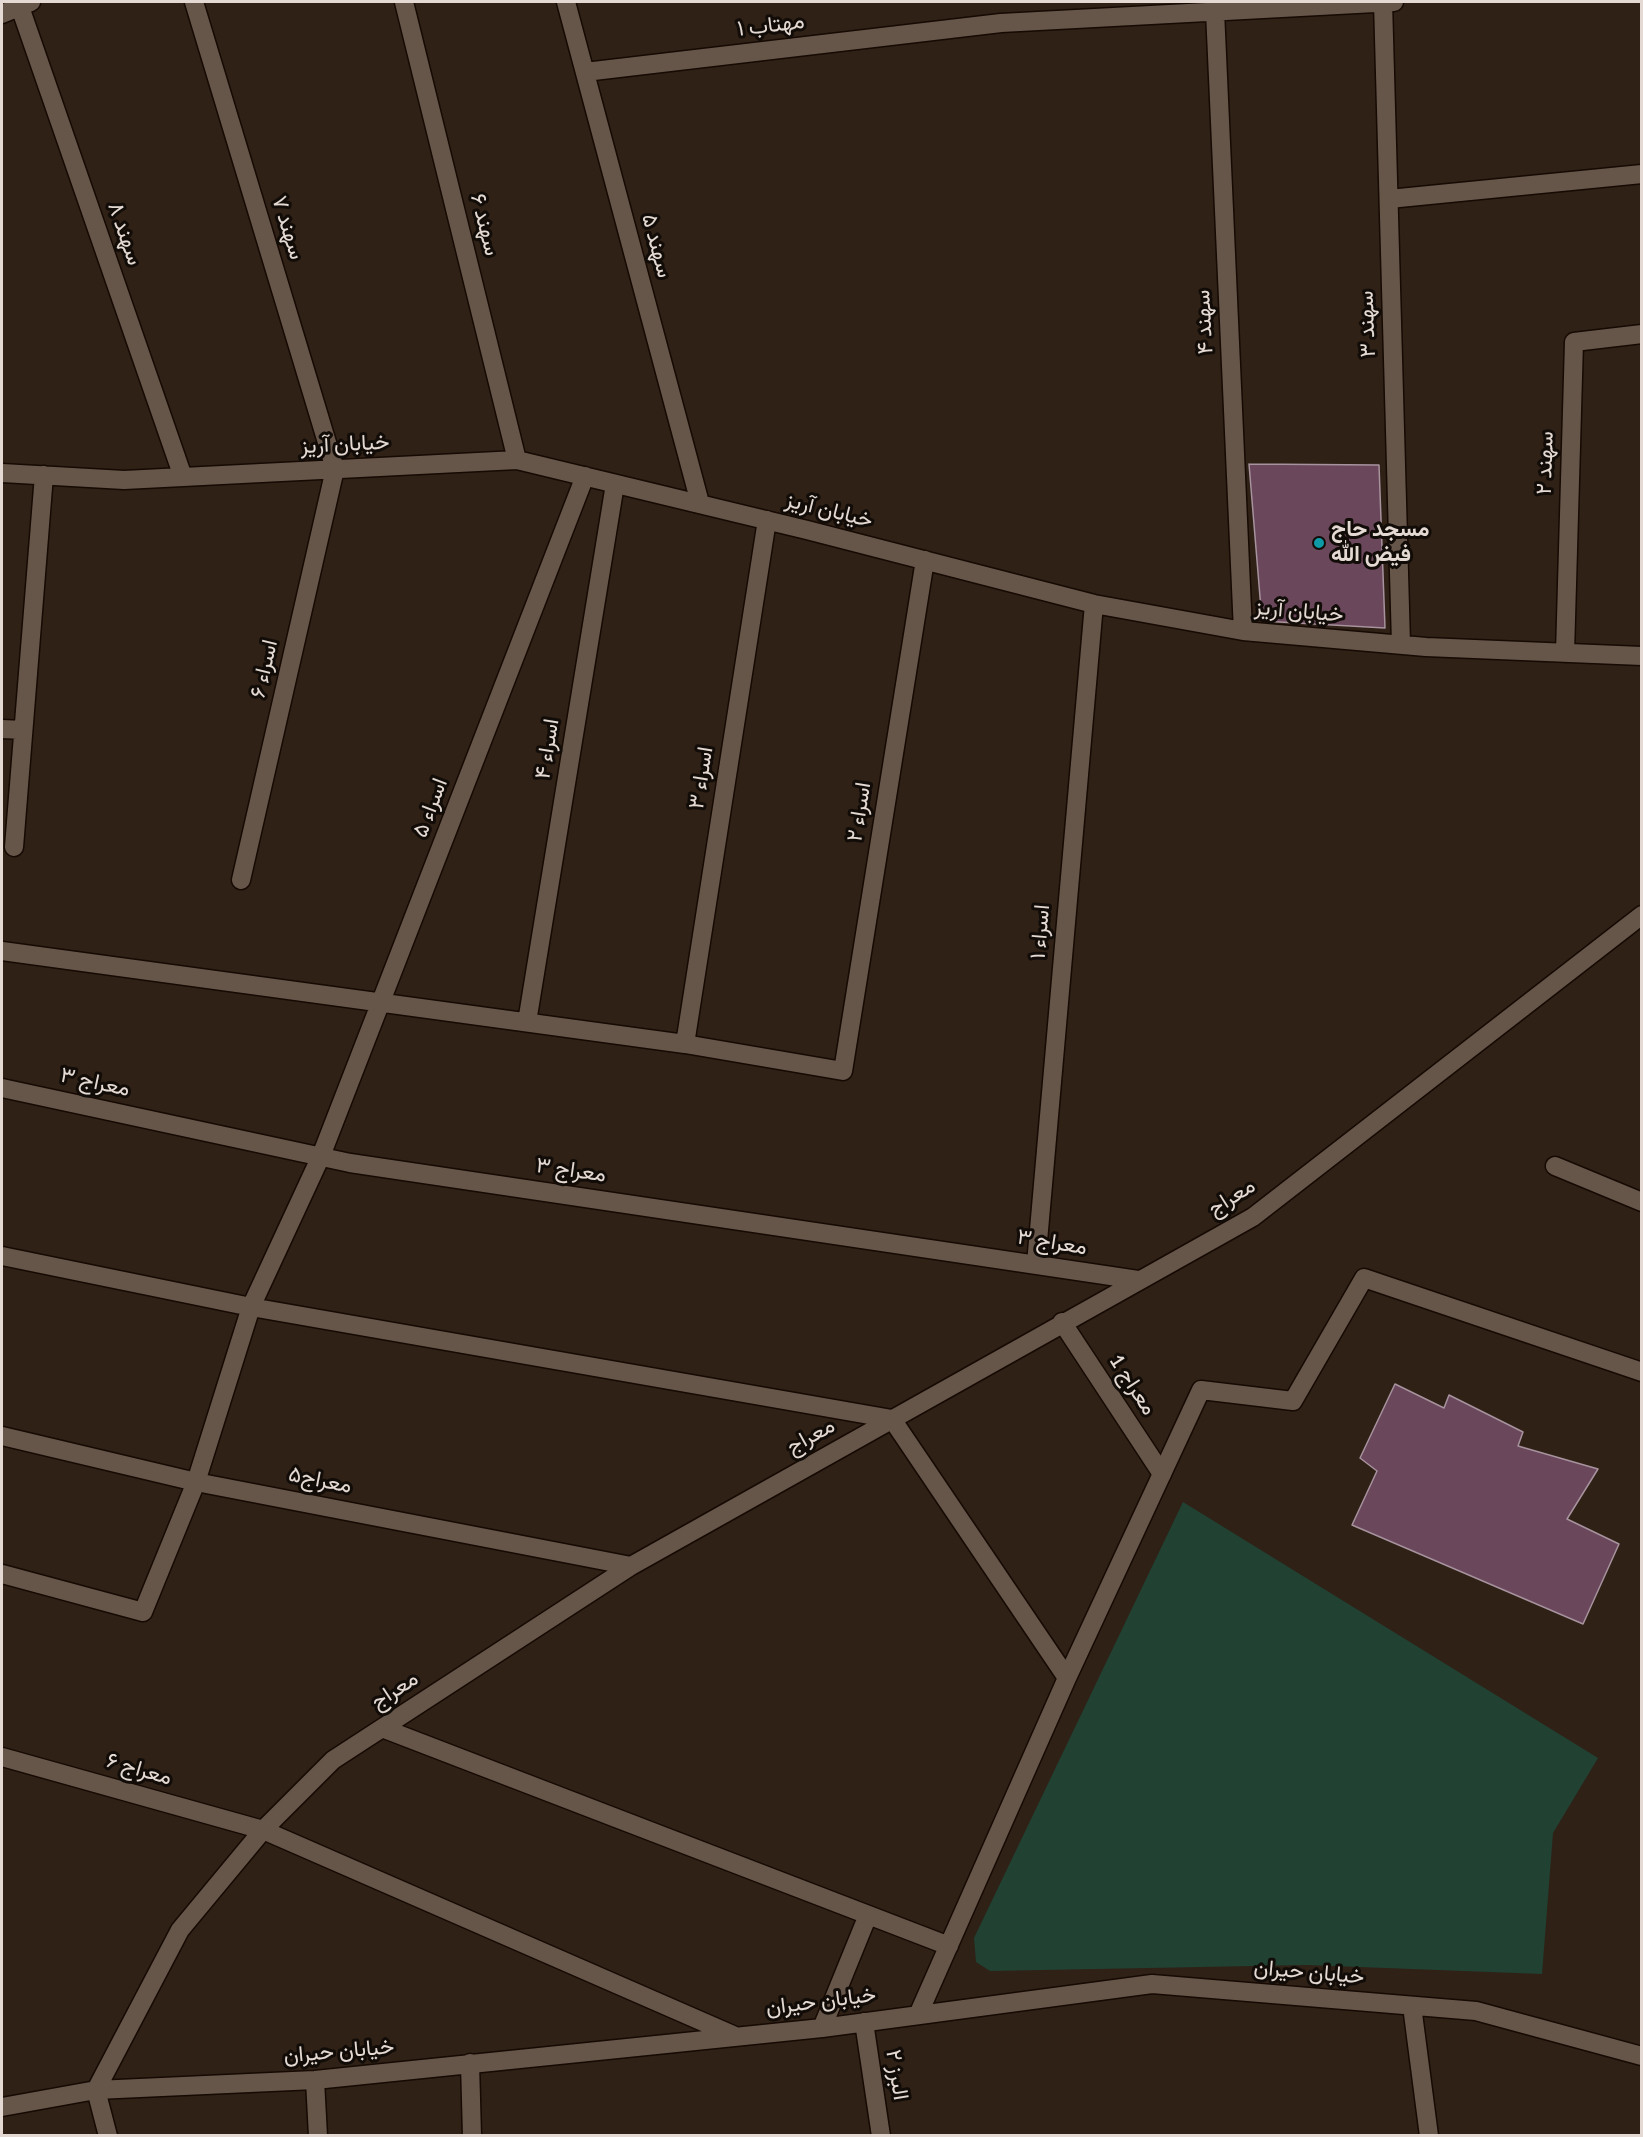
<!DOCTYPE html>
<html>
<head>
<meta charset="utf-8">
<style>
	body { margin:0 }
	#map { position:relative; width:1643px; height:2137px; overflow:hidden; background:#2f2116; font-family:Signika,sans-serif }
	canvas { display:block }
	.frame { position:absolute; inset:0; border:3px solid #e4dad3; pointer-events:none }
</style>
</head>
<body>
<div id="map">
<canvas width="1643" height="2137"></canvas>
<div class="frame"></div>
</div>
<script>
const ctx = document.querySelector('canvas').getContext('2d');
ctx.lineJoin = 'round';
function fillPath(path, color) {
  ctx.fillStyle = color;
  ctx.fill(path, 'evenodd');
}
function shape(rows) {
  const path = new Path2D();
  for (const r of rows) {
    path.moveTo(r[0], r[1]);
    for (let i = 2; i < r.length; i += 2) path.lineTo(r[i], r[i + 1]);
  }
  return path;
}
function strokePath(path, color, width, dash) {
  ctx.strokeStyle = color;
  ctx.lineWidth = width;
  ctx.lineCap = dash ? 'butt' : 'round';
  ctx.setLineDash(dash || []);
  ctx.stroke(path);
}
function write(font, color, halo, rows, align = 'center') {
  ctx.font = font + ' Signika,Vazirmatn,sans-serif';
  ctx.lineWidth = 6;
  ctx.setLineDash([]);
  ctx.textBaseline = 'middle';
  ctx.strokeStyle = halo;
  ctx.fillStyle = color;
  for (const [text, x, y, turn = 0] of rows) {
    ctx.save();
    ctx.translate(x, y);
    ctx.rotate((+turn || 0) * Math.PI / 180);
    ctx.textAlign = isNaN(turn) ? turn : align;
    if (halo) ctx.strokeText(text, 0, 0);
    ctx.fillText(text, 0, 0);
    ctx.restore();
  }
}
fillPath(shape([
	[1183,1502,1598,1758,1553,1833,1542,1974,1307,1965,990,1971,976,1962,974,1938]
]), '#214133');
const building = shape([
	[1249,464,1379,465,1385,628,1262,621,1249,464],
	[1395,1384,1444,1408,1449,1395,1523,1432,1518,1446,1598,1469,1567,1519,1619,1544,1583,1624,1352,1525,1377,1471,1360,1458,1395,1384]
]);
fillPath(building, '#6a475b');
strokePath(building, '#a7939e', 1.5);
const lane = shape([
	[1062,1322,1162,1474]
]);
const street = shape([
	[194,2,335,469,241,880],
	[404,2,517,460],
	[566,2,700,503],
	[1383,2,1401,644],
	[20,7,183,477],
	[1215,11,1243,631],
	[2,14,31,2],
	[585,72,1001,23,1394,2],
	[1389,199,1642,174],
	[2,473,124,480,517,460,807,530,1094,604,1243,631,1426,647,1642,656],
	[1565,653,1574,342,1642,334],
	[2,729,23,730],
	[14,847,44,475],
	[2,951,685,1044,843,1071,925,560],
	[527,1022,615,484],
	[685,1044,767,520],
	[2,1088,350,1163,1138,1280],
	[1555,1166,1642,1202],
	[2,1256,251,1307,892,1419,1067,1678],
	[1036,1264,1094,604],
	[2,1436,196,1482,631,1566],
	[2,1574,143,1612,196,1482,251,1307,321,1156,585,476],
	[382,1728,949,1946],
	[2,1757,263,1830,733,2035],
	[1412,2006,1429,2136],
	[918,2015,1067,1678,1201,1390,1293,1401,1364,1278,1642,1372],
	[864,2022,881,2136],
	[822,2028,868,1915],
	[470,2063,472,2136],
	[315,2080,318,2136],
	[2,2107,96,2090,315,2080,822,2028,1152,1984,1476,2011,1642,2056],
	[108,2136,96,2090,180,1930,263,1830,333,1760,631,1566,1253,1217,1642,915]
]);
strokePath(lane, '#160a03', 21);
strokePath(street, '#160a03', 21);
strokePath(lane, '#66564a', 18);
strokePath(street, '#66564a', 18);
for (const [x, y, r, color] of [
	[1319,543,6,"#0f9aa8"]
]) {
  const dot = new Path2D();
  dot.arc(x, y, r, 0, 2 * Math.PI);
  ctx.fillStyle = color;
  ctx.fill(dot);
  strokePath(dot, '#120c08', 2);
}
write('22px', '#e4dad3', '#120c08', [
	["مهتاب ۱",771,26,-7],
	["سهند ۶",484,225,76],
	["سهند ۷",287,228,73],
	["سهند ۸",124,234,71],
	["سهند ۵",656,246,75],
	["سهند ۴",1205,322,-93],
	["سهند ۳",1368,324,-92],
	["خیابان آریز",345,445,-3],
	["سهند ۲",1546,463,-88],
	["خیابان آریز",829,511,14],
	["خیابان آریز",1299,612,5],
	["اسراء ۶",265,669,-77],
	["اسراء ۴",548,749,-81],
	["اسراء ۳",702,778,-81],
	["اسراء ۵",431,808,-69],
	["اسراء ۲",860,812,-81],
	["اسراء ۱",1041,932,-85],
	["معراج ۳",95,1083,12],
	["معراج ۳",571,1171,8],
	["معراج",1232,1198,-32],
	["معراج ۳",1052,1243,9],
	["معراج 1",1132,1385,57],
	["معراج",811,1437,-29],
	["معراج۵",320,1481,11],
	["معراج",395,1691,-33],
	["معراج ۶",139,1770,16],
	["خیابان حیران",1309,1973,5],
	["خیابان حیران",821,2002,-7],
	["خیابان حیران",339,2052,-5],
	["البرز ۲",896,2075,81]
]);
write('bold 22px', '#e4dad3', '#120c08', [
	["مسجد حاج",1331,530],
	["فیض الله",1331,555]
], 'left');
</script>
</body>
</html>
